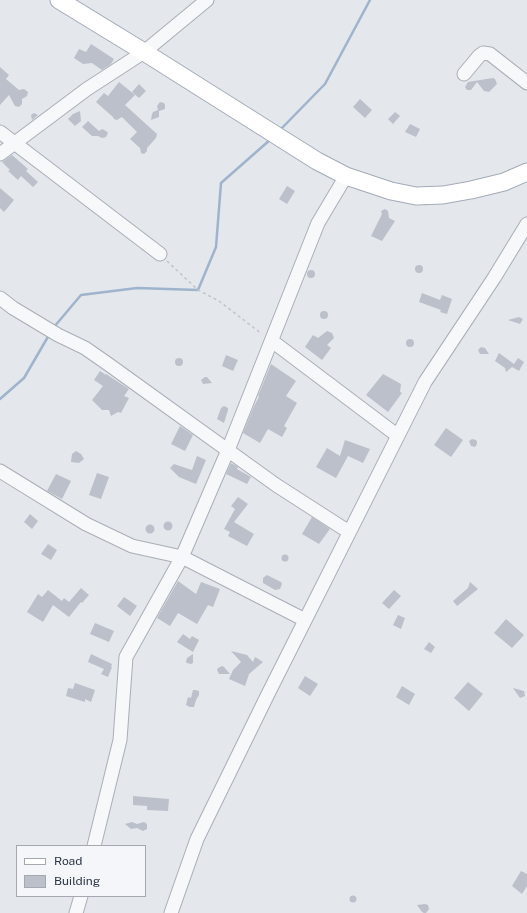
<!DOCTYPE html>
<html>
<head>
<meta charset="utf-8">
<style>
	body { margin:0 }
	#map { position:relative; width:527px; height:913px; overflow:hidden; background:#e4e7ec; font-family:"Public Sans",sans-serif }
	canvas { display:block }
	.legend { position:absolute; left:16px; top:845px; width:130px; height:52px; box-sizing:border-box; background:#f4f6f9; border:1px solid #a4a8b1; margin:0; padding:5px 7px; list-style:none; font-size:12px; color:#2b3445 }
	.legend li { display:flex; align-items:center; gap:8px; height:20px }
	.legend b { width:20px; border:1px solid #a4a8b1 }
</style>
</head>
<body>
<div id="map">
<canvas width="527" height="913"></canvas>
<ul class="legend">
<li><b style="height:5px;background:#fff"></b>Road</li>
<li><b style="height:11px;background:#bbc0ca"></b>Building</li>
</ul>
</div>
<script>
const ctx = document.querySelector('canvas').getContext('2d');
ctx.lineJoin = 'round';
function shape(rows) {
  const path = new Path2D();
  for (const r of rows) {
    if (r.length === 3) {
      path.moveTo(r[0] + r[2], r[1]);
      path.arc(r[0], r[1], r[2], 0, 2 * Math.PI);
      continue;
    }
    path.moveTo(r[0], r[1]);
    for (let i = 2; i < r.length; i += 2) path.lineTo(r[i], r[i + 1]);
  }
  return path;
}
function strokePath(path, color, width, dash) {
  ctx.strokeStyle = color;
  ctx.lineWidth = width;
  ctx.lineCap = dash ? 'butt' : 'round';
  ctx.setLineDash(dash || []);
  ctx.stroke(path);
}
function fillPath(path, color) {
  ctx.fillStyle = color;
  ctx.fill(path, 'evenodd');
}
strokePath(shape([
	[280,130,325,84,370,0],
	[54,327,81,295,137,288,198,290,216,247,221,183,271,139],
	[0,399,24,378,49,335]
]), '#9fb4cc', 2.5);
fillPath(shape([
	[91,44,114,59,111,64,102,70,92,63,83,64,74,58,79,49,86,52],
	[0,67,9,75,6,79,19,90,24,89,28,92,27,96,22,99,22,104,19,107,15,106,9,95,0,105],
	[493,78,495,79,497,84,489,92,484,91,477,82,471,90,467,90,465,87,468,82],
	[119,82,135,95,125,105,157,134,156,138,147,148,147,151,144,154,141,153,140,148,130,139,137,132,122,117,117,120,114,119,113,117,96,102,104,93,108,96],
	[139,84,146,91,139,98,132,92],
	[360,99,372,110,365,118,353,107],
	[160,102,164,103,165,105,165,109,159,111,159,117,151,120,152,114,153,112,158,110,157,106],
	[80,111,81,121,75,126,68,119,73,114],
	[395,112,400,116,393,124,388,119],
	[34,113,38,115,32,120,31,115],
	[88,121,99,131,102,129,106,131,108,133,106,137,102,138,98,136,92,136,82,127],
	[410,124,420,129,416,137,405,132],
	[12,155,28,169,26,171,38,182,33,187,21,176,18,180,8,171,10,170,2,162],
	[287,186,295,191,287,204,279,199],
	[0,188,14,200,4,212,0,208],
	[385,209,388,211,389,218,395,221,382,241,371,236,382,214,381,211],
	[419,269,4],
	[311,274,4],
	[422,293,440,300,442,295,452,299,447,314,440,312,441,310,419,302],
	[324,315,4],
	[519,317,523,319,520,324,508,320],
	[327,331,332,333,334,338,327,345,331,348,322,360,305,347,313,335,318,338],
	[410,343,4],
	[481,347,485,348,489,354,480,354,478,350],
	[499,353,514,364,518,358,524,362,519,371,512,367,506,372,505,368,495,361],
	[226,355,238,360,233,371,222,366],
	[179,362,4],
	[271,364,296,381,286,396,297,403,284,426,287,428,282,437,268,429,260,443,243,433,254,406,259,397,258,396],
	[100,371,106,375,106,374,129,389,124,396,129,398,121,413,118,412,111,416,109,410,102,410,92,400,103,386,94,380],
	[383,374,401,384,400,392,402,393,388,412,366,395],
	[205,377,207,377,212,383,203,384,201,380],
	[224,406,228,408,228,410,224,423,217,419,221,408],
	[180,426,193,435,185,451,171,444],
	[446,428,463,440,451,457,434,445],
	[472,439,476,440,477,442,477,444,475,447,471,446,469,441],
	[345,440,370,449,363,463,348,456,336,478,316,467,327,448,340,456],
	[76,451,81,454,84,459,79,463,71,462,72,454],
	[197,456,206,460,196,484,179,477,170,468,174,464,192,470],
	[231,463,238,467,237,469,251,477,247,484,226,474],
	[97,473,109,477,101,499,89,495],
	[56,474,71,481,62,499,47,491],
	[238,497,248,504,234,522,254,534,247,546,228,536,230,532,224,529,235,509,231,506],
	[30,514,38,521,32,529,24,522],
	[312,517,330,529,319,544,302,534],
	[168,526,4.5],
	[150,529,4.5],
	[48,544,57,550,51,560,41,554],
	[285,558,3.5],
	[267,575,281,582,282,584,280,589,275,590,263,583,263,578],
	[178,581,196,594,201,582,220,589,213,607,208,605,197,624,178,613,170,626,157,618],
	[470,582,478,589,457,606,453,601,468,588],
	[81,588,89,595,82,603,81,602,69,617,53,605,43,622,27,612,38,594,42,597,48,590,62,601,64,598,69,602],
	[394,590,401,596,389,609,382,603],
	[124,597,137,606,130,616,117,606],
	[398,615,405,618,401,629,393,625],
	[506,619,524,635,512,648,494,633],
	[95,623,114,631,109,642,90,634],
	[183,634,190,639,192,636,199,640,193,652,177,642],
	[429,642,435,647,431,653,424,649],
	[231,651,247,655,253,662,255,657,263,662,249,674,245,686,229,679,233,670,241,662],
	[91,654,112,664,111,667,112,667,108,677,101,674,104,669,88,662],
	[193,654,193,663,191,664,187,663,186,662,187,658],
	[222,666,224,667,230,674,219,674,217,670,218,668],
	[305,676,318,684,310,696,298,688],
	[468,682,483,694,469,711,454,698],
	[75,683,95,690,91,702,85,699,85,702,66,696,68,688,73,689],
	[402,686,415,694,409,705,396,697],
	[513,688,524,691,525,696,520,698],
	[193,690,195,690,199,691,199,695,196,700,194,707,190,707,186,705,188,697,191,698],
	[133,796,169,799,168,811,147,810,147,806,133,805],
	[132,822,137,824,144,822,147,824,147,829,143,831,137,828,131,829,125,824],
	[521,871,527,874,527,886,522,894,512,886],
	[353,899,3.5],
	[425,904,428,905,429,909,426,913,424,913,422,912,417,905]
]), '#bbc0ca');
const minor = shape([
	[464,74,479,56,483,53,490,54,527,83],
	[0,132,160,254],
	[0,154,87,89,144,52,207,0],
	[0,298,13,308,58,335,85,348,108,364,276,485,349,532],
	[272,341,398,436],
	[0,471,86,524,132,546,182,557,305,620],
	[94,846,120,740,126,657,182,557,228,450,318,223,346,176],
	[76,913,81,896],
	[171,913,197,839,268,694,425,382,494,278,527,224]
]);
const major = shape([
	[59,0,144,52,317,161,346,176,391,191,416,196,443,195,471,190,504,182,527,172]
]);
strokePath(minor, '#a9aeb7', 15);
strokePath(major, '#a3abb8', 19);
strokePath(shape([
	[167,261,198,290,219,301,262,334]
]), '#c2c5cb', 1.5, [3, 3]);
strokePath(minor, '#f7f8fa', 13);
strokePath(major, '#fff', 17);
</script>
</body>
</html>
